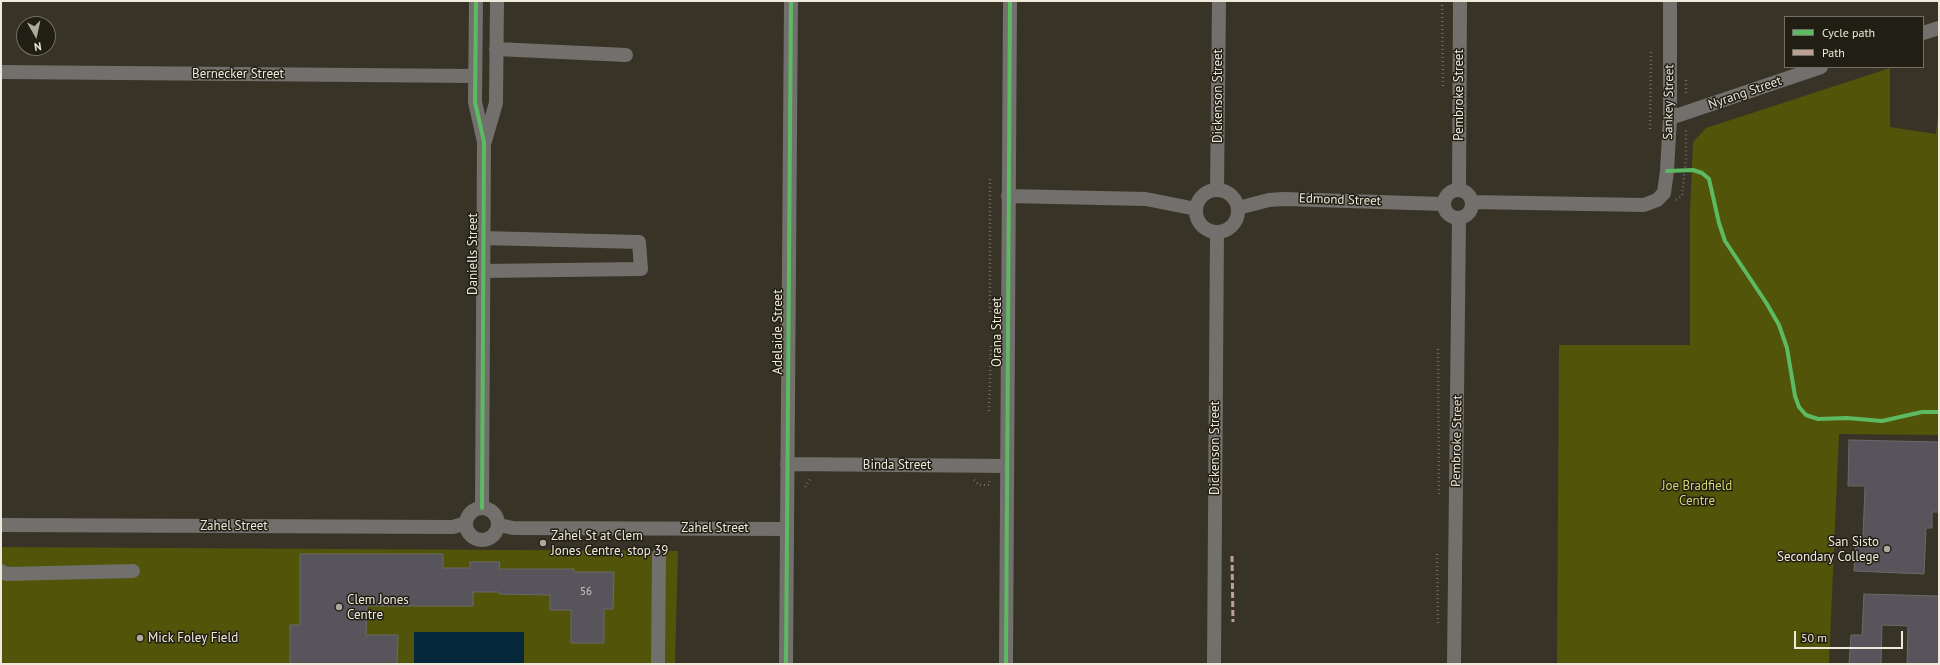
<!DOCTYPE html>
<html>
<head>
<meta charset="utf-8">
<style>
	body { margin:0 }
	#map { position:relative; width:1940px; height:665px; overflow:hidden; background:#373326; font-family:"PT Sans",sans-serif }
	canvas { display:block }
	.frame { position:absolute; inset:0; border:2px solid #ede9db; pointer-events:none }
	.legend { position:absolute; left:1784px; top:16px; width:140px; height:52px; box-sizing:border-box; background:#211e14; border:1px solid #736f64; margin:0; padding:5px 7px; list-style:none; font-size:12px; color:#ede9db }
	.legend li { display:flex; align-items:center; gap:8px; height:20px }
	.legend b { width:20px; border:1px solid #736f64 }
	.north { position:absolute; left:16px; top:16px; width:40px; height:40px; box-sizing:border-box; background:#211e14; border:1px solid #736f64; border-radius:50%; rotate:171deg; font-size:11px; font-weight:700; line-height:16px; text-align:center; color:#ede9db }
	.north::after { content:''; display:block; margin:auto; width:14px; height:18px; background:#ada99c; clip-path:polygon(50% 0,100% 100%,50% 72%,0 100%) }
	.scale { position:absolute; left:1794px; top:631px; width:109px; height:18px; box-sizing:border-box; border:2px solid #ede9db; border-top:0; padding-left:5px; font-size:12px; line-height:14px; white-space:nowrap; color:#ede9db; -webkit-text-stroke:3px #211e14; paint-order:stroke }
</style>
</head>
<body>
<div id="map">
<canvas width="1940" height="665"></canvas>
<div class="frame"></div>
<ul class="legend">
<li><b style="height:5px;background:#5cba63"></b>Cycle path</li>
<li><b style="height:5px;background:#bda197"></b>Path</li>
</ul>
<div class="north">N</div>
<div class="scale">50 m</div>
</div>
<script>
const ctx = document.querySelector('canvas').getContext('2d');
ctx.lineJoin = 'round';
function fillPath(path, color) {
  ctx.fillStyle = color;
  ctx.fill(path, 'evenodd');
}
function shape(rows) {
  const path = new Path2D();
  for (const r of rows) {
    if (r.length === 3) {
      path.moveTo(r[0] + r[2], r[1]);
      path.arc(r[0], r[1], r[2], 0, 2 * Math.PI);
      continue;
    }
    path.moveTo(r[0], r[1]);
    for (let i = 2; i < r.length; i += 2) path.lineTo(r[i], r[i + 1]);
  }
  return path;
}
function strokePath(path, color, width, dash) {
  ctx.strokeStyle = color;
  ctx.lineWidth = width;
  ctx.lineCap = dash ? 'butt' : 'round';
  ctx.setLineDash(dash || []);
  ctx.stroke(path);
}
function write(font, color, halo, rows, align = 'center') {
  ctx.font = font + ' "PT Sans",sans-serif';
  ctx.lineWidth = 3;
  ctx.setLineDash([]);
  ctx.textBaseline = 'middle';
  ctx.strokeStyle = halo;
  ctx.fillStyle = color;
  for (const [text, x, y, turn = 0] of rows) {
    ctx.save();
    ctx.translate(x, y);
    ctx.rotate((+turn || 0) * Math.PI / 180);
    ctx.textAlign = isNaN(turn) ? turn : align;
    if (halo) ctx.strokeText(text, 0, 0);
    ctx.fillText(text, 0, 0);
    ctx.restore();
  }
}
fillPath(shape([
	[1890,68,1890,127,1936,134,1939,101,1939,435,1839,434,1829,664,1557,664,1559,345,1690,345,1690,212,1693,142,1706,128],
	[1,547,678,551,675,664,1,664]
]), '#515409');
fillPath(shape([
	[414,632,524,632,524,664,414,664]
]), '#05283a');
const building = shape([
	[1849,440,1939,442,1939,512,1932,512,1932,528,1926,528,1924,574,1854,571,1856,537,1863,537,1865,486,1848,486,1849,440],
	[300,554,443,554,443,568,470,568,470,562,500,562,499,569,574,569,574,572,614,572,613,609,604,609,604,643,571,643,571,610,550,610,550,595,499,594,499,592,473,592,473,606,367,606,366,635,398,635,397,664,290,664,290,625,300,625,300,554],
	[1864,594,1939,596,1939,664,1907,664,1908,626,1882,625,1881,664,1849,664,1851,635,1862,635,1864,594]
]);
fillPath(building, '#57555b');
strokePath(building, '#6b6969', 1);
strokePath(shape([
	[1442,1,1443,86],
	[1686,80,1686,93],
	[1650,129,1651,51],
	[990,179,990,312],
	[1676,200,1682,196,1686,159,1686,128],
	[1438,349,1439,495],
	[989,411,991,346],
	[974,480,979,485,989,485,990,478],
	[805,487,811,478],
	[1437,554,1438,623]
]), '#6d6962', 2.5, [1, 3]);
strokePath(shape([
	[476,1,475,102,484,142,482,508],
	[1923,33,1939,28],
	[496,49,626,55],
	[1,72,475,76],
	[1670,118,1821,67],
	[485,141,496,103,497,1],
	[1459,189,1460,1],
	[1458,204,14],
	[1217,211,21],
	[1217,190,1219,1],
	[1008,196,1146,199,1196,209],
	[1472,202,1644,205,1657,200,1664,193,1667,171,1670,118,1670,1],
	[1238,208,1269,200,1284,199,1443,204],
	[483,271,641,269,639,242,483,238],
	[787,464,1007,466],
	[482,524,16],
	[1,525,453,527,466,523],
	[499,525,513,528,787,529],
	[1,571,6,574,133,571],
	[658,664,659,555],
	[786,664,791,1],
	[1006,664,1010,1],
	[1214,664,1217,232],
	[1454,664,1459,218]
]), '#72706c', 14);
strokePath(shape([
	[1232,556,1233,622]
]), '#bda197', 3, [6, 3]);
strokePath(shape([
	[476,1,475,102,484,142,482,508],
	[1667,171,1693,170,1702,173,1709,179,1719,223,1725,241,1767,304,1779,325,1787,348,1795,396,1799,407,1806,415,1818,419,1847,418,1882,421,1922,412,1939,412],
	[786,664,791,1],
	[1006,664,1010,1]
]), '#5cba63', 4);
for (const [x, y, r, color] of [
	[543,543,4,"#ada99c"],
	[1887,549,4,"#ada99c"],
	[339,607,4,"#ada99c"],
	[140,638,4,"#ada99c"]
]) {
  const dot = new Path2D();
  dot.arc(x, y, r, 0, 2 * Math.PI);
  ctx.fillStyle = color;
  ctx.fill(dot);
  strokePath(dot, '#211e14', 1.5);
}
write('11px', '#c8c4bb', null, [
	["56",586,592]
]);
write('13px', '#ede9db', '#211e14', [
	["Bernecker Street",238,74],
	["Nyrang Street",1745,93,-19],
	["Pembroke Street",1459,95,-90],
	["Dickenson Street",1218,96,-90],
	["Sankey Street",1669,102,-89],
	["Edmond Street",1340,200,2],
	["Daniells Street",473,254,-90],
	["Adelaide Street",778,332,-90],
	["Orana Street",997,332,-90],
	["Pembroke Street",1457,441,-89],
	["Dickenson Street",1215,448,-90],
	["Binda Street",897,465],
	["Zahel Street",234,526],
	["Zahel Street",715,528]
]);
write('13px', '#ced66f', '#211e14', [
	["Joe Bradfield",1697,486],
	["Centre",1697,501]
]);
write('13px', '#ede9db', '#211e14', [
	["Zahel St at Clem",551,536],
	["Jones Centre, stop 39",551,551],
	["San Sisto",1879,542,"right"],
	["Secondary College",1879,557,"right"],
	["Clem Jones",347,600],
	["Centre",347,615],
	["Mick Foley Field",148,638]
], 'left');
</script>
</body>
</html>
